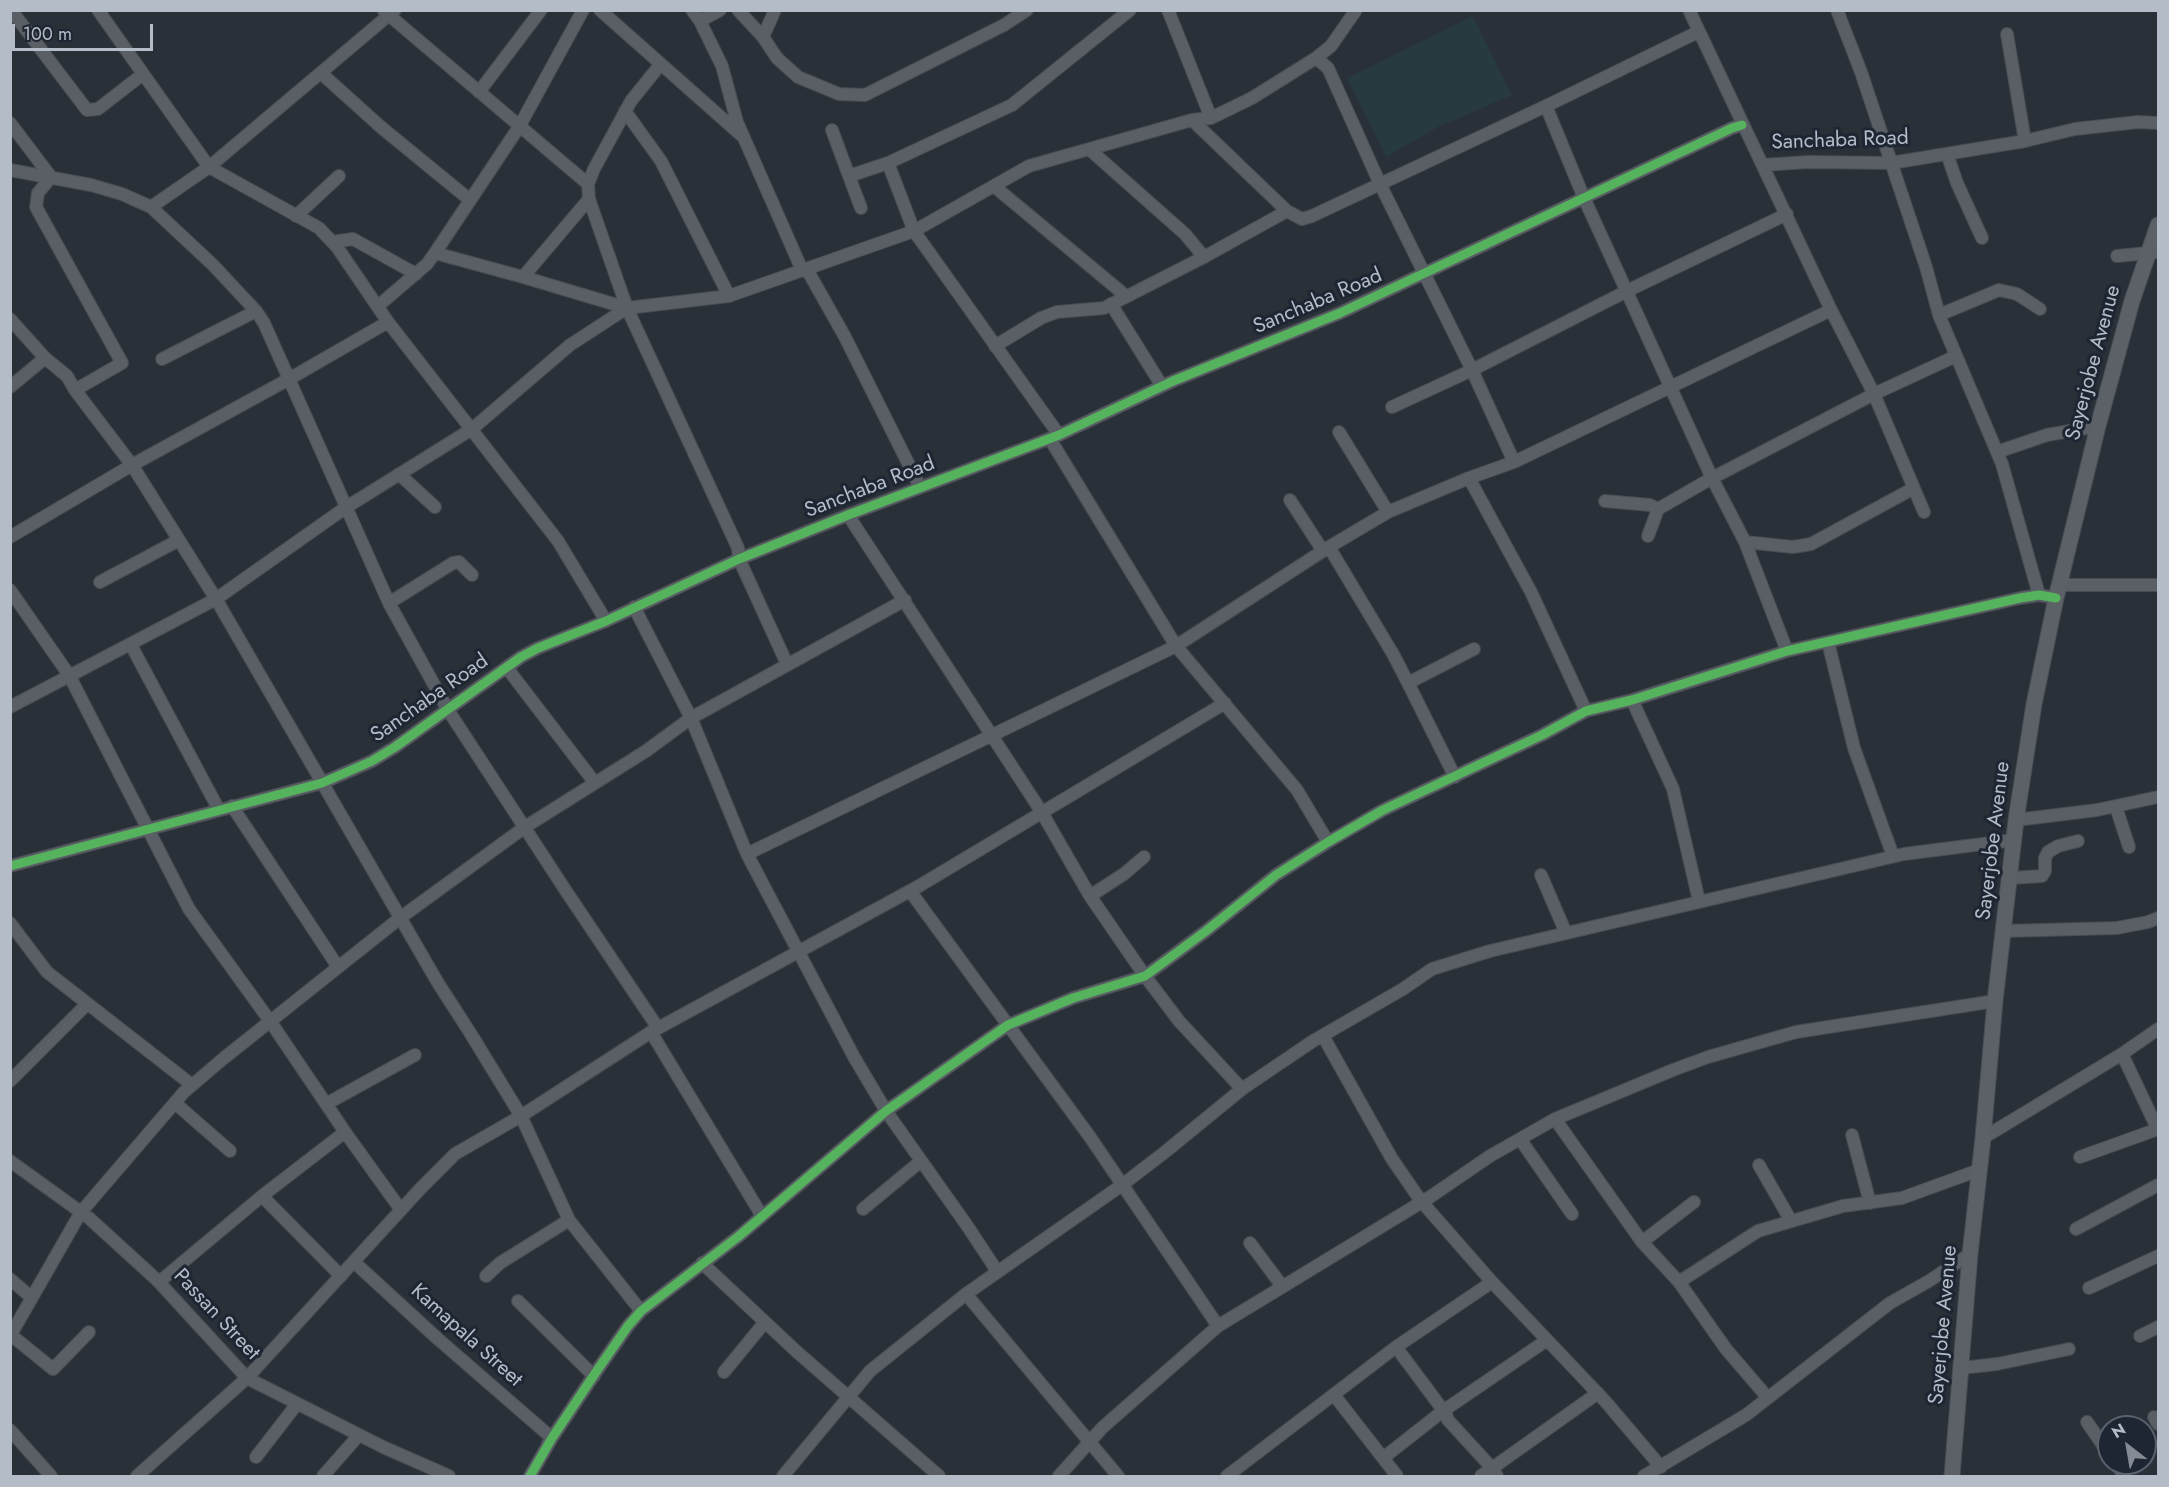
<!DOCTYPE html>
<html>
<head>
<meta charset="utf-8">
<style>
	body { margin:0 }
	#map { position:relative; width:2169px; height:1487px; overflow:hidden; background:#2a3037; font-family:Jost,sans-serif }
	canvas { display:block }
	.frame { position:absolute; inset:0; border:12px solid #b4bcc8; pointer-events:none }
	.north { position:absolute; left:2097px; top:1415px; width:60px; height:60px; box-sizing:border-box; background:#1d2632; border:2px solid #59626e; border-radius:50%; rotate:329deg; font-size:16px; font-weight:700; line-height:24px; text-align:center; color:#b4bcc8 }
	.north::after { content:''; display:block; margin:auto; width:21px; height:27px; background:#848b95; clip-path:polygon(50% 0,100% 100%,50% 72%,0 100%) }
	.scale { position:absolute; left:12px; top:24px; width:141px; height:27px; box-sizing:border-box; border:3px solid #b4bcc8; border-top:0; padding-left:8px; font-size:18px; line-height:21px; white-space:nowrap; color:#b4bcc8; -webkit-text-stroke:4px #1d2632; paint-order:stroke }
</style>
</head>
<body>
<div id="map">
<canvas width="2169" height="1487"></canvas>
<div class="frame"></div>
<div class="north">N</div>
<div class="scale">100 m</div>
</div>
<script>
const ctx = document.querySelector('canvas').getContext('2d');
ctx.lineJoin = 'round';
function fillPath(path, color) {
  ctx.fillStyle = color;
  ctx.fill(path, 'evenodd');
}
function shape(rows) {
  const path = new Path2D();
  for (const r of rows) {
    path.moveTo(r[0], r[1]);
    for (let i = 2; i < r.length; i += 2) path.lineTo(r[i], r[i + 1]);
  }
  return path;
}
function strokePath(path, color, width, dash) {
  ctx.strokeStyle = color;
  ctx.lineWidth = width;
  ctx.lineCap = dash ? 'butt' : 'round';
  ctx.setLineDash(dash || []);
  ctx.stroke(path);
}
function write(font, color, halo, rows, align = 'center') {
  ctx.font = font + ' Jost,sans-serif';
  ctx.lineWidth = 6;
  ctx.setLineDash([]);
  ctx.textBaseline = 'middle';
  ctx.strokeStyle = halo;
  ctx.fillStyle = color;
  for (const [text, x, y, turn = 0] of rows) {
    ctx.save();
    ctx.translate(x, y);
    ctx.rotate((+turn || 0) * Math.PI / 180);
    ctx.textAlign = isNaN(turn) ? turn : align;
    if (halo) ctx.strokeText(text, 0, 0);
    ctx.fillText(text, 0, 0);
    ctx.restore();
  }
}
fillPath(shape([
	[1473,16,1512,95,1438,127,1386,157,1347,78]
]), '#273a3d');
const minor = shape([
	[11,10,87,110,98,109,143,74],
	[98,10,209,167,319,228,337,247,388,322,558,541,606,621],
	[600,10,741,135],
	[692,10,700,21,722,66,737,122,802,270,809,273,845,337,920,487],
	[738,10,763,37,777,58,798,77,839,94,865,95,1004,25,1027,10],
	[1168,10,1211,118],
	[1689,10,1831,310,1874,394,1924,512],
	[1837,10,1861,72,1926,267,1939,315,2002,464,2039,595],
	[384,11,588,184],
	[700,21,720,10],
	[2007,34,2025,141],
	[763,37,775,10],
	[1316,58,1328,68,1380,184,1472,370,1514,462],
	[322,74,382,128,470,200],
	[479,92,541,10],
	[1546,106,1584,198,1712,478,1745,542,1787,651],
	[625,111,661,161,729,296],
	[1192,120,1287,211,1302,219,1312,216,1546,106,1698,32],
	[10,123,51,177,38,193,36,207,122,363,75,390],
	[832,130,849,176,888,163],
	[1089,149,1185,234,1204,257],
	[1947,154,1957,183,1982,238],
	[1763,165,1808,162,1891,163,2025,141,2075,129,2138,122,2158,123],
	[10,170,91,185,122,194,151,207,213,265,256,311,264,323,389,603,448,710,566,891,658,1028],
	[849,176,861,208],
	[995,187,1126,296],
	[589,199,627,308,738,548,739,559,787,664],
	[151,207,209,167,395,10],
	[296,216,339,176],
	[332,242,353,239,416,274],
	[435,253,523,277,627,308,729,296,914,231,1029,166,1192,120,1211,118,1252,98,1316,58,1331,46,1356,10],
	[2117,256,2158,252],
	[523,277,589,199,588,184,594,169,631,101,660,65],
	[1111,304,1162,386],
	[378,306,427,264,435,253,519,127,583,10],
	[1939,315,1999,290,2017,294,2040,309],
	[10,319,45,358,67,376,75,390,132,465,216,599,438,983,469,1031,521,1116,569,1220,641,1311],
	[995,346,1041,318,1057,312,1104,308,1204,257,1287,211],
	[162,359,256,311],
	[10,387,45,358],
	[1392,407,1472,370,1627,291,1787,214],
	[1339,432,1388,512],
	[1059,435,914,231,888,163,1012,105,1130,10],
	[1050,439,1176,646,1297,790,1328,842],
	[1997,452,2047,435,2098,426],
	[399,474,435,507],
	[1469,478,1531,592,1586,711],
	[1290,500,1323,551],
	[1605,501,1650,505,1658,509],
	[848,515,1041,811,1090,896,1145,976,1179,1021,1242,1089],
	[1648,536,1658,509,1712,478,1874,394,1956,356],
	[10,537,132,465,289,379,388,322],
	[1745,542,1793,547,1811,544,1914,488],
	[1329,547,1393,654,1408,683],
	[100,582,179,540],
	[2059,585,2158,585],
	[10,590,69,675,189,909,270,1021,345,1132,401,1210],
	[389,603,453,563,459,562,472,575],
	[634,607,691,718,747,854,854,1057,886,1111,968,1227,997,1271],
	[1828,642,1854,748,1893,856],
	[131,645,219,810],
	[507,668,595,783],
	[1632,700,1673,789,1699,901],
	[10,707,216,599,345,508,472,429,570,345,627,308],
	[1455,777,1408,683,1474,649],
	[232,806,338,967],
	[2116,807,2129,847],
	[2016,820,2097,810,2158,797],
	[747,854,1176,646,1329,547,1388,512,1469,478,1514,462,1831,310],
	[10,866,322,783,372,761,395,747,521,657,538,648,606,621,739,559,848,515,1059,435,1173,381,1340,313,1732,128,1742,125],
	[1541,875,1566,933],
	[2010,878,2042,876,2045,871,2045,858,2048,852,2058,846,2078,841],
	[910,891,1090,1137,1218,1326],
	[1090,896,1124,874,1144,857],
	[10,923,47,972,192,1085],
	[2004,931,2117,928,2148,922,2158,918],
	[651,1032,762,1216],
	[1323,1036,1392,1159,1421,1201,1492,1282,1605,1401,1661,1467],
	[2122,1054,2158,1130],
	[10,1081,87,1004],
	[175,1103,230,1151],
	[326,1104,415,1055],
	[1555,1119,1642,1242,1679,1282,1726,1349,1768,1398],
	[1852,1135,1870,1203],
	[1983,1138,2122,1054,2158,1029],
	[1520,1139,1572,1214],
	[2080,1157,2158,1129],
	[10,1161,89,1218,157,1280,247,1378,383,1447,449,1476],
	[1759,1165,1791,1221],
	[262,1196,341,1276],
	[863,1209,921,1161],
	[2076,1229,2158,1185],
	[1642,1242,1694,1202],
	[1250,1243,1282,1286],
	[354,1262,438,1339,552,1438,548,1444],
	[702,1263,796,1351,939,1476],
	[486,1276,500,1263,569,1220],
	[10,1279,32,1298],
	[159,1282,262,1196,345,1132],
	[1679,1282,1758,1231,1843,1206,1902,1198,1979,1170],
	[2089,1288,2158,1256],
	[966,1294,1118,1476],
	[518,1301,594,1376],
	[11,1335,53,1369,89,1332],
	[10,1336,81,1212,184,1092,224,1058,400,918,525,827,646,751,691,718,905,600],
	[2140,1336,2158,1327],
	[1396,1347,1446,1414,1448,1420,1492,1468,1497,1476],
	[1961,1368,1997,1364,2069,1349],
	[724,1372,765,1322],
	[1334,1395,1397,1476],
	[2154,1417,2158,1424],
	[2087,1422,2109,1454],
	[10,1430,51,1476],
	[256,1457,297,1404],
	[1383,1458,1443,1411,1547,1340],
	[2115,1463,2125,1476],
	[137,1476,247,1378,421,1188,455,1154,521,1116,651,1032,919,886,1225,703],
	[323,1476,359,1435],
	[530,1476,552,1438,596,1372,628,1326,641,1311,739,1236,886,1111,1008,1025,1073,998,1145,976,1206,931,1276,875,1328,842,1383,810,1542,735,1586,711,1632,700,1787,651,2020,598,2039,595,2056,598],
	[783,1476,870,1371,966,1294,1122,1185,1165,1152,1242,1089,1313,1041,1403,989,1432,969,1490,951,1904,854,2014,840],
	[1059,1476,1102,1428,1218,1326,1430,1197,1490,1156,1555,1119,1673,1070,1708,1057,1796,1032,1995,1001],
	[1227,1476,1396,1347,1492,1282],
	[1481,1476,1598,1393],
	[1644,1476,1746,1415,1890,1303,1929,1281,1970,1254]
]);
const major = shape([
	[1952,1476,1970,1254,1983,1138,1995,1001,2016,820,2034,704,2056,598,2098,426,2132,301,2158,225]
]);
strokePath(minor, '#484c52', 14);
strokePath(major, '#484c54', 17);
strokePath(minor, '#5a5e65', 12);
strokePath(major, '#5c6167', 15);
strokePath(shape([
	[10,866,322,783,372,761,395,747,521,657,538,648,606,621,739,559,848,515,1059,435,1173,381,1340,313,1732,128,1742,125],
	[530,1476,552,1438,596,1372,628,1326,641,1311,739,1236,886,1111,1008,1025,1073,998,1145,976,1206,931,1276,875,1328,842,1383,810,1542,735,1586,711,1632,700,1787,651,2020,598,2039,595,2056,598]
]), '#56b35d', 9);
write('21px', '#b4bcc8', '#1d2632', [
	["Sanchaba Road",1840,141,-2],
	["Sanchaba Road",1318,302,-23],
	["Sayerjobe Avenue",2094,363,-75],
	["Sanchaba Road",870,488,-21],
	["Sanchaba Road",430,699,-35],
	["Sayerjobe Avenue",1994,841,-83],
	["Passan Street",216,1315,47],
	["Sayerjobe Avenue",1944,1325,-85],
	["Kamapala Street",466,1336,42]
]);
</script>
</body>
</html>
